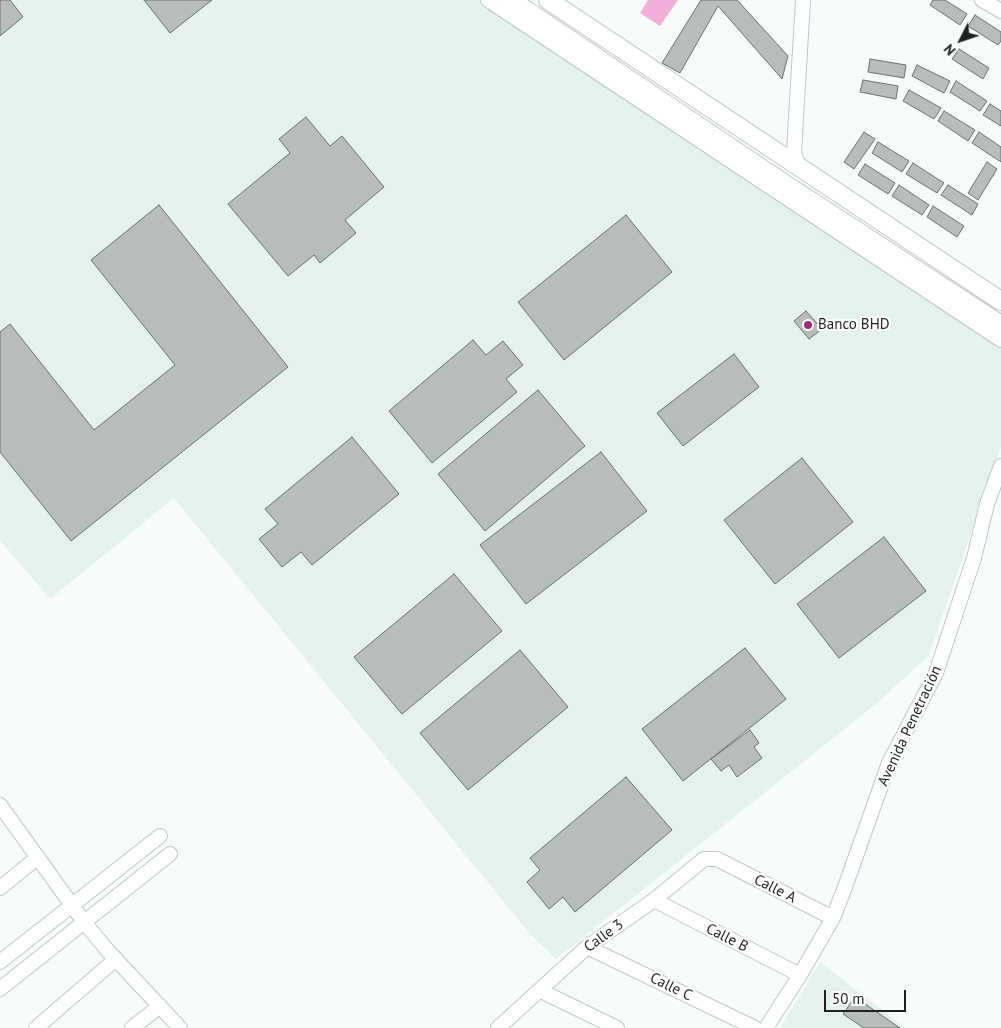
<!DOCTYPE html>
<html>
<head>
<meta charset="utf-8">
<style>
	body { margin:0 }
	#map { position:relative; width:1001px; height:1028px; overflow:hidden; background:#f7fbfa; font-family:"PT Sans",sans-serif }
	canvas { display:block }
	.north { position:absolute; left:936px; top:15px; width:50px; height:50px; -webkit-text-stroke:4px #fff; paint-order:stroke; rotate:229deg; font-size:14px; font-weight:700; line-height:20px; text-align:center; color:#1f2020 }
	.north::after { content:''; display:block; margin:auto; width:18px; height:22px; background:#1f2020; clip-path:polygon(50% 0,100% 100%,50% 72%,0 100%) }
	.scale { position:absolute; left:824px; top:990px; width:82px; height:22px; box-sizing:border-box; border:2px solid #1f2020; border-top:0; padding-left:6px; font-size:15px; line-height:18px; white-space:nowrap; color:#1f2020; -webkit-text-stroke:4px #fff; paint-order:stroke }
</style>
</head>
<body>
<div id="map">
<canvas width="1001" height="1028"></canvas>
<div class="north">N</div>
<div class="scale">50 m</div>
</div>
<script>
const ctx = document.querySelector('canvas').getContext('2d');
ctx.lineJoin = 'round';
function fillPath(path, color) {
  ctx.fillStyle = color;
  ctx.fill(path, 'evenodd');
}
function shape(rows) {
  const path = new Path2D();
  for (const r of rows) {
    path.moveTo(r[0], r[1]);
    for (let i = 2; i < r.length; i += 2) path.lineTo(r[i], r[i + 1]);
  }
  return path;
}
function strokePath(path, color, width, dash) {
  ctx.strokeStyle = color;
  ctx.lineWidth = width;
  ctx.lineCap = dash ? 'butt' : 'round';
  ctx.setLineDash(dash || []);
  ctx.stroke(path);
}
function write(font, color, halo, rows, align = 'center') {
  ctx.font = font + ' "PT Sans",sans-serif';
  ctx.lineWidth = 4.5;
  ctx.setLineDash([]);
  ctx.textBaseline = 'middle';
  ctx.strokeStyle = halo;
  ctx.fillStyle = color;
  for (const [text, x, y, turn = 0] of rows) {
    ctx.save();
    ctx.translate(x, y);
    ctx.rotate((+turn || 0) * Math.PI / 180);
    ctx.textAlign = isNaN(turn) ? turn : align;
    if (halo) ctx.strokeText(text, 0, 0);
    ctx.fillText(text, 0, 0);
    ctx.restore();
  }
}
fillPath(shape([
	[0,0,505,0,1001,330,1001,446,929,655,877,703,556,959,530,934,174,498,50,599,0,540],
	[820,962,905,1028,780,1028]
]), '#e4f1ec');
fillPath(shape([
	[648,0,678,0,660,26,640,13]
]), '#f1afd9');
const building = shape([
	[0,0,10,0,23,17,0,36,0,0],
	[144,0,212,0,170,33,144,0],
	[701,0,737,0,788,56,782,79,718,6,680,73,662,63,701,0],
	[933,0,945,0,967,14,960,25,930,5,933,0],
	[975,15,1001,32,1001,41,998,45,968,26,975,15],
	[959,49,989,68,983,79,952,59,959,49],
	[870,59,906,65,904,78,868,72,870,59],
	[917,65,950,81,944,93,912,76,917,65],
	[863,80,898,86,896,99,860,92,863,80],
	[956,81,987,101,980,111,950,92,956,81],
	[909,90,941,108,934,119,903,101,909,90],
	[990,104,1001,111,1001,126,983,115,990,104],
	[944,111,975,130,968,141,938,121,944,111],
	[306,117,330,146,342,136,384,187,345,220,356,233,320,263,314,255,288,276,228,204,290,153,279,139,306,117],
	[864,132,875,139,854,169,844,162,864,132],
	[979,132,1001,147,1001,162,972,143,979,132],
	[878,142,909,161,902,172,872,153,878,142],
	[987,162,997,169,978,200,968,193,987,162],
	[913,163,944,183,937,193,906,174,913,163],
	[865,164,895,183,888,194,858,175,865,164],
	[899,185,929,205,922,215,892,196,899,185],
	[948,185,978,204,972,215,941,195,948,185],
	[159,205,288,367,71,541,0,452,0,332,10,324,94,430,175,365,91,260,159,205],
	[933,206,964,226,957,237,927,217,933,206],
	[626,215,672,272,564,360,518,302,626,215],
	[806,311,822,329,809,339,794,321,806,311],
	[473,340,486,355,503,341,523,365,506,379,517,392,432,463,389,411,473,340],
	[734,354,759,387,683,446,657,413,734,354],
	[538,390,585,446,485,531,438,474,538,390],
	[352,437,399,494,312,565,301,552,282,567,259,539,278,524,265,509,352,437],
	[601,452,647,511,526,604,480,545,601,452],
	[802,458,853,522,775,584,724,520,802,458],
	[884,537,926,591,839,658,797,604,884,537],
	[454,574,502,631,402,714,354,657,454,574],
	[745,648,786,699,683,781,642,729,745,648],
	[520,650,568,707,468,790,420,733,520,650],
	[750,730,759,743,754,747,762,758,737,777,729,765,721,771,711,759,750,730],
	[626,777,672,830,575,912,563,897,549,909,527,882,540,870,530,858,626,777],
	[855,997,900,1028,864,1028,843,1014,855,997]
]);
fillPath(building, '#b8bcbb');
strokePath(building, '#6d7170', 1);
const minor = shape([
	[488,0,1001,340],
	[982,0,1001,11],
	[799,169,794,152,803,0],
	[0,805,84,922,108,951,180,1028],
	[0,888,38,857],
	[654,900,800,975],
	[587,947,755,1028],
	[0,962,160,836],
	[0,989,170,854],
	[541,991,617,1028],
	[36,1028,116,959],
	[132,1028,160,1006],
	[498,1028,587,947,654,900,704,859,717,859,833,918],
	[766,1028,800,975,833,918,845,887,889,763,936,673,974,558,987,504,1001,466]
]);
const major = shape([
	[511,0,788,186,1001,325],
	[548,0,1001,301]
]);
strokePath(minor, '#c2c7c5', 16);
strokePath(major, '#c2c7c5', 20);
strokePath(minor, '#fff', 14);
strokePath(major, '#fff', 18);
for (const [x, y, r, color] of [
	[808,325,5,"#a02981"]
]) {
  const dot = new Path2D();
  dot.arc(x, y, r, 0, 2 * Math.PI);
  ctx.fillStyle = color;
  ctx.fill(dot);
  strokePath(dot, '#fff', 2);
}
write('15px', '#1f2020', '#fff', [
	["Banco BHD",818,325]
], 'left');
write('15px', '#1f2020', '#fff', [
	["Avenida Penetración",910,726,-65],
	["Calle A",775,889,27],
	["Calle 3",604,936,-36],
	["Calle B",727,938,27],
	["Calle C",671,987,26]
]);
</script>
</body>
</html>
